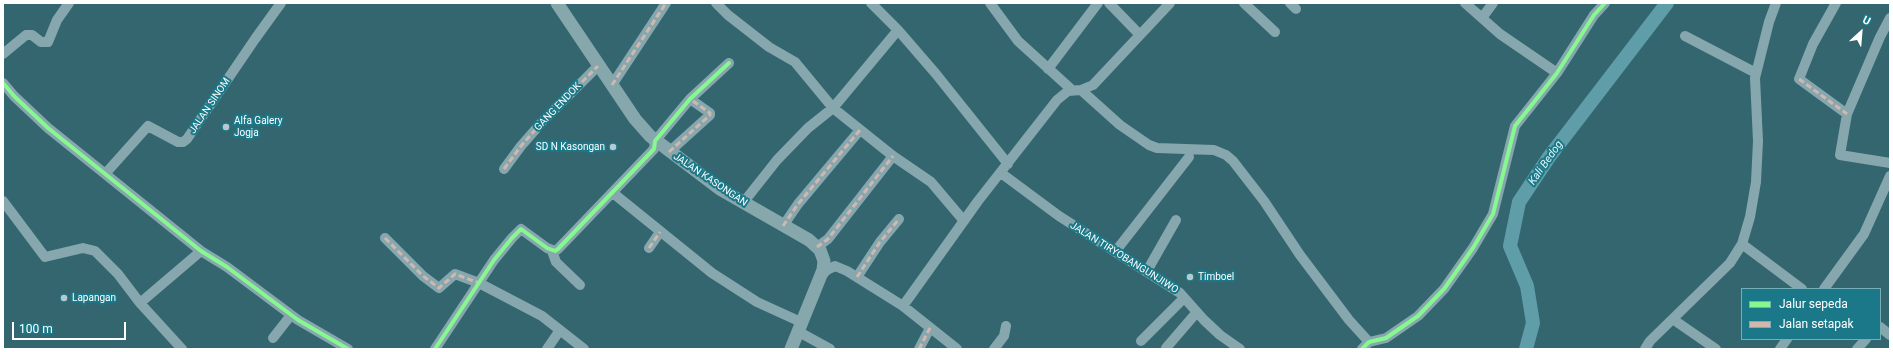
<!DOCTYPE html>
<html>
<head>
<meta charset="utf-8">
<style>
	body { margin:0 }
	#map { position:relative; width:1893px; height:352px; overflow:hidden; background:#346670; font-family:Roboto,sans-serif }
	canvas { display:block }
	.frame { position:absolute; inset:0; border:4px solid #fff; pointer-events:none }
	.legend { position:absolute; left:1741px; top:288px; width:140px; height:52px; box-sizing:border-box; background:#1b7888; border:1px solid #76aeb8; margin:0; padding:5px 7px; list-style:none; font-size:12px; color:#fff }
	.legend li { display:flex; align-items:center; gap:8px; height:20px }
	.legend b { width:20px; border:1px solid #76aeb8 }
	.north { position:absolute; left:1841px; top:12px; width:40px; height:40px; -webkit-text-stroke:3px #1b7888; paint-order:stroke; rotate:26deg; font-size:11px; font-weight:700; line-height:16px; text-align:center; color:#fff }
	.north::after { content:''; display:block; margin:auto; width:14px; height:18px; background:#fff; clip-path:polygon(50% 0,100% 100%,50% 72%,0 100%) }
	.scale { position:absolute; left:12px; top:322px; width:114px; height:18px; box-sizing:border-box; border:2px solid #fff; border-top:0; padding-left:5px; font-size:12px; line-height:14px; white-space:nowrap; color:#fff; -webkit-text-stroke:3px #1b7888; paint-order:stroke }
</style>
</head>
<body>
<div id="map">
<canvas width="1893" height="352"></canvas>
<div class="frame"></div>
<ul class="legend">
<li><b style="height:5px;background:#87f88f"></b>Jalur sepeda</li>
<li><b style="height:5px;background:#d1b7ad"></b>Jalan setapak</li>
</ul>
<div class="north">U</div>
<div class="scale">100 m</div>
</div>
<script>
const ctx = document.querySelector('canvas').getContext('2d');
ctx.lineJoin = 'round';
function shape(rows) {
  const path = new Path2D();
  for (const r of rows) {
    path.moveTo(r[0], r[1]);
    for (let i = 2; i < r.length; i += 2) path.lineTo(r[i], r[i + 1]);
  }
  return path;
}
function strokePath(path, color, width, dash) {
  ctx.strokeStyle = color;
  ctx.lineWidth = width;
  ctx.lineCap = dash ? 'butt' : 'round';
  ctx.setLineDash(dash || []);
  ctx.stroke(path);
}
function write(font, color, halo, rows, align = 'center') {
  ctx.font = font + ' Roboto,sans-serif';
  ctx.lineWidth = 4;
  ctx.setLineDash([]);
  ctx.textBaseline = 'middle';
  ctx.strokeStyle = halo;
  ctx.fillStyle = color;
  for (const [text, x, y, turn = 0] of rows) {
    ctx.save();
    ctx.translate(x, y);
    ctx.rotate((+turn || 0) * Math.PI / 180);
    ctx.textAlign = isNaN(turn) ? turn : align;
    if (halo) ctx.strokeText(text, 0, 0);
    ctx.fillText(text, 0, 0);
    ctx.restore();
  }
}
strokePath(shape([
	[1526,349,1533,323,1527,286,1510,246,1519,202,1549,157,1667,3]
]), '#5f9ea8', 14);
strokePath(shape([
	[716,3,728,15,769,47,795,62,833,108,893,156,931,182,964,221],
	[871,3,898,30,936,74,1008,164],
	[990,3,1018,41,1072,90],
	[1109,3,1140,35],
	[1244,3,1275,32],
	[1290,3,1296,9],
	[1465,3,1500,34,1557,73],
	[1836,3,1813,44,1799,79,1847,114],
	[1482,18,1493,3],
	[1890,18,1880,37,1847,114,1840,155,1890,163],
	[1685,36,1756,73],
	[3,54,26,35,32,35,41,42,48,42,57,20,69,3],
	[1048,69,1098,3],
	[3,83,14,96,48,128,201,251,227,267,298,320,348,349],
	[612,85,666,3],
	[1081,90,1120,125,1149,145,1157,148,1214,150,1226,155,1233,161,1264,201,1300,255,1349,320,1369,342],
	[669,152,710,115,710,113,690,99],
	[504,169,521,146,542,122,598,66],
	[1001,173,1059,216,1180,293,1204,320,1220,335,1240,349],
	[105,174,148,126,178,142,183,142,187,139,255,39,281,3],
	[613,193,712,273,757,302,803,323],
	[3,201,45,257,83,248,95,251,118,274,140,303,182,349],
	[743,203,777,160,808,128,833,108,898,30],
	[783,226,798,204,860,130],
	[385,238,423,276,439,288,455,274,479,283,542,316,584,349],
	[1742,244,1802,289],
	[817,247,828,239,893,156],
	[649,248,660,232],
	[552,251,556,262,580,285],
	[1115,252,1189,157],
	[1147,271,1176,220],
	[821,276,827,270,835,266,847,271,903,306,957,349],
	[857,277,880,242,899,219],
	[1824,289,1864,234,1890,176],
	[140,303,201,251],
	[903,306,978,201,1057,100,1068,91,1081,90,1093,85,1170,3],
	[1674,320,1716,349],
	[1880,327,1890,335],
	[799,332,830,349],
	[273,338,291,315],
	[1141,341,1184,298],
	[1166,348,1197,312],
	[435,349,494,260,512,238,521,229,547,248,555,251,558,249,654,149,655,141,690,99,729,63],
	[547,349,560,330],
	[919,349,930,328],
	[994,349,1004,336,1006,326],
	[1362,349,1369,342,1386,338,1418,316,1444,289,1473,248,1493,214,1515,126,1557,73,1594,15,1605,3],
	[1645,349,1650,341,1730,263,1742,244,1750,217,1756,182,1758,141,1755,78,1769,22,1776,3],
	[1780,349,1787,339],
	[1857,349,1866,339]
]), '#87a7ae', 10);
strokePath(shape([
	[557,3,635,119,650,136,720,189,809,240,820,250,824,261,823,270,791,349]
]), '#86a7ac', 13);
strokePath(shape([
	[1799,79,1847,114],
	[612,85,666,3],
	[669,152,710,115,710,113,690,99],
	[504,169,521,146,542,122,598,66],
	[783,226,798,204,860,130],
	[385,238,423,276,439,288,455,274,479,283],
	[817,247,828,239,893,156],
	[649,248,660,232],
	[857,277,880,242,899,219],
	[919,349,930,328]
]), '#d1b7ad', 3, [6, 3]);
strokePath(shape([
	[3,83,14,96,48,128,201,251,227,267,298,320,348,349],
	[435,349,494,260,512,238,521,229,547,248,555,251,558,249,654,149,655,141,690,99,729,63],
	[1362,349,1369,342,1386,338,1418,316,1444,289,1473,248,1493,214,1515,126,1557,73,1594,15,1605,3]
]), '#87f88f', 4);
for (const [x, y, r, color] of [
	[226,127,4,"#b8c9cd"],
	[613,147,4,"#b8c9cd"],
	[1190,277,4,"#b8c9cd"],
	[64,298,4,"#b8c9cd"]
]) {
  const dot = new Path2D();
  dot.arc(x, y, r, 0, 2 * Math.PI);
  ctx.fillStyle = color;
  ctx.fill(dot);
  strokePath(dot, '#1b7888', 1.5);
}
write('10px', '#fff', '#1b7888', [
	["JALAN SINOM",210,106,-56],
	["GANG ENDOK",558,107,-46],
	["JALAN KASONGAN",710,180,34],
	["JALAN TIRYOBANGUNJIWO",1124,258,32]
]);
write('10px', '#fff', '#1b7888', [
	["Alfa Galery",234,121],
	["Jogja",234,133],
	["SD N Kasongan",605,147,"right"],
	["Timboel",1198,277],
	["Lapangan",72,298]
], 'left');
write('italic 11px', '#dbf6fa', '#1b7888', [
	["Kali Bedog",1546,163,-55]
]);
</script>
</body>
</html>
